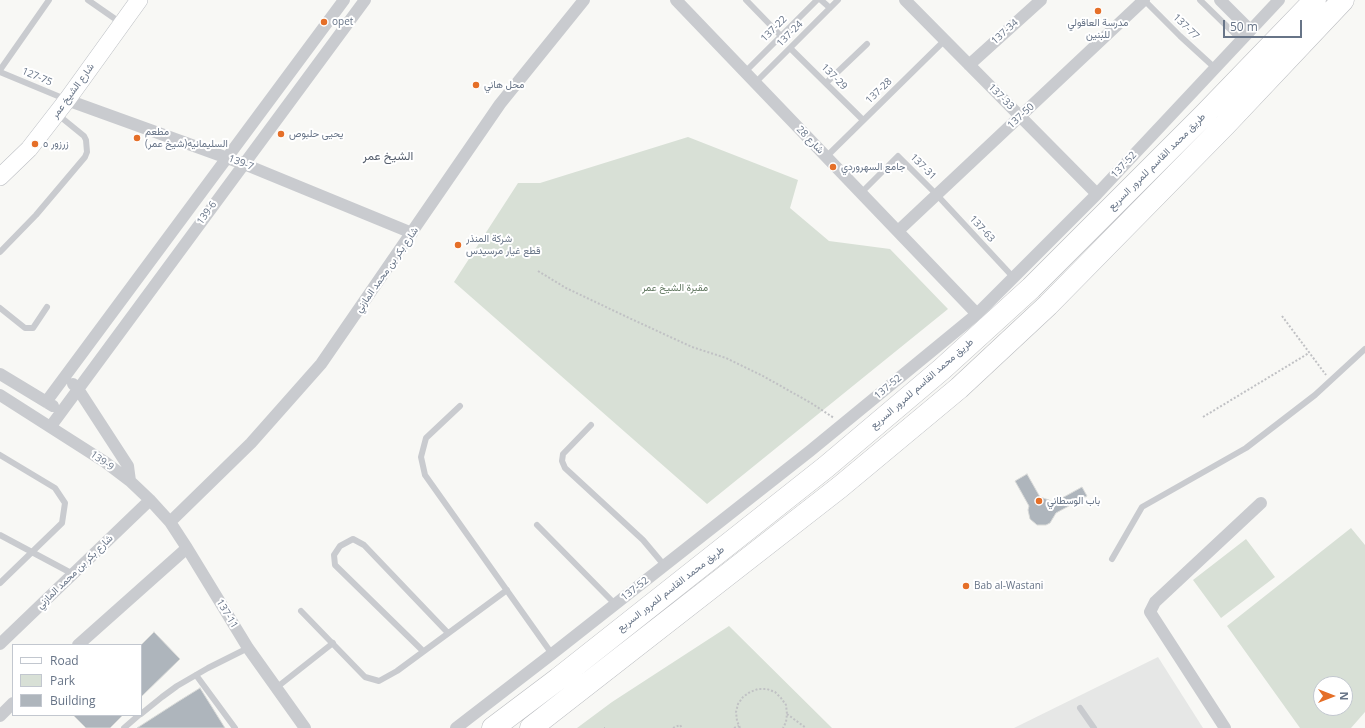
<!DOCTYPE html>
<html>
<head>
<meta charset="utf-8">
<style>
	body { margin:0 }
	#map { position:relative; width:1365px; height:728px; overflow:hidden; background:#f8f8f5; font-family:"Open Sans",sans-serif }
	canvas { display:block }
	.legend { position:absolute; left:12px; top:644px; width:130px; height:72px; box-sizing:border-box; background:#fff; border:1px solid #c2c7cf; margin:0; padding:5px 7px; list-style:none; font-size:12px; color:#677487 }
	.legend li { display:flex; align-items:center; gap:8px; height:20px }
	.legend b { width:20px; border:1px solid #c2c7cf }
	.north { position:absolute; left:1313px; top:676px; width:40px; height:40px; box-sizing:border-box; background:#fff; border:1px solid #c2c7cf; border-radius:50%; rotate:90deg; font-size:11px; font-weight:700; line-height:16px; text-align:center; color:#677487 }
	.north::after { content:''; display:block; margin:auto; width:14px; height:18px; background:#e56f28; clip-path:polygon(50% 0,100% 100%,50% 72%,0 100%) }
	.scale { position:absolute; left:1223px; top:20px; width:79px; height:18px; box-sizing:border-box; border:2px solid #677487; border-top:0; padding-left:5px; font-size:12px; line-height:14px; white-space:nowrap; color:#677487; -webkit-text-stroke:3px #fff; paint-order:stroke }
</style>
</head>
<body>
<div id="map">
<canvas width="1365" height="728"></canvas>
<ul class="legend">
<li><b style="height:5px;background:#fff"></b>Road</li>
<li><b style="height:11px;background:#d8e0d6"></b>Park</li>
<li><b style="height:11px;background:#aeb5bc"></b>Building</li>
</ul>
<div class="north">N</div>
<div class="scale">50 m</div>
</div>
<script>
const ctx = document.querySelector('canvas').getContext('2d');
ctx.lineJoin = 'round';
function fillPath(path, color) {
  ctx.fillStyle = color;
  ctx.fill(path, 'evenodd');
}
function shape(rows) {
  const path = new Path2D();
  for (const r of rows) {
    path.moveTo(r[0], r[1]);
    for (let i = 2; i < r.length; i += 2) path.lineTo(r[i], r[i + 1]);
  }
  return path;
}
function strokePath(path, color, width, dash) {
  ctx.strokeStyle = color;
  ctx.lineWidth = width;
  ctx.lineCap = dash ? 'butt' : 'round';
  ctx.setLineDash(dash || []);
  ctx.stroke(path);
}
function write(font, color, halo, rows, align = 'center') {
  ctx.font = font + ' "Open Sans",Vazirmatn,sans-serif';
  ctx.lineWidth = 4;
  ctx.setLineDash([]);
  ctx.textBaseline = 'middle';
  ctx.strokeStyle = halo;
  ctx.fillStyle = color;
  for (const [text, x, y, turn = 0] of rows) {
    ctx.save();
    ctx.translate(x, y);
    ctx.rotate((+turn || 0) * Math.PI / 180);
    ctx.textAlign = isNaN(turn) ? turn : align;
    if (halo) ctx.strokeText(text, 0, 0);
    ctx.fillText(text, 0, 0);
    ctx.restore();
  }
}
fillPath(shape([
	[1158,657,1203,728,1014,728]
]), '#e6e7e6');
fillPath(shape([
	[688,137,798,180,790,208,829,241,890,249,948,309,707,504,454,282,518,183,540,183],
	[1351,528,1365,545,1365,712,1351,728,1300,728,1227,626],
	[1321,684,1345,684,1345,708,1321,708],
	[1246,539,1275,577,1221,618,1193,580],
	[729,626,832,728,577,728,612,702]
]), '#d8e0d6');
const building = shape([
	[1027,474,1040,497,1049,500,1053,503,1082,487,1087,496,1056,513,1050,523,1046,525,1037,525,1030,519,1028,510,1029,506,1015,481,1027,474],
	[154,632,180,659,141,697,141,645,154,632],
	[200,688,225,728,137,728,179,701,200,688],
	[73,715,123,715,110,728,86,728,73,715]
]);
fillPath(building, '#aeb5bc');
strokePath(building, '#d9dad8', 1);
const secondary = shape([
	[0,177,29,149,67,100,139,0]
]);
const highway = shape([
	[493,728,558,679,826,467,942,369,1031,288,1204,115,1315,0],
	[531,728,840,487,959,388,1048,305,1225,125,1343,0]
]);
strokePath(secondary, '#bbbec3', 18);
strokePath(highway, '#b9bbbf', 23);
strokePath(shape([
	[538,271,566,288,627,317,692,347,726,358,763,376,811,403,834,418],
	[1282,316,1326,375],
	[1203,417,1309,353],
	[787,714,806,728],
	[604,728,605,728],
	[673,728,680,725,682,728],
	[734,728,739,726],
	[740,728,737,721,736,712,738,704,743,697,750,692,758,689,767,689,775,692,781,698,786,705,787,714,786,722,783,728]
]), '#c0c1c4', 2, [2, 2]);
strokePath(shape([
	[88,0,121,23],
	[746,0,781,36],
	[821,0,830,8],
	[1144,0,1180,36,1215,68],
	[1200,0,1241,40],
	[790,48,863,120],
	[0,70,49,0],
	[0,72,65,99],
	[745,72,817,0],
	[755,83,838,0],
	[826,83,867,44],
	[826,157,945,40],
	[861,193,898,156,937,195,1013,277],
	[0,252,36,215,85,157,87,152,86,140,84,136,57,114],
	[0,308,25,328,33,328,47,307],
	[460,406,426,438,421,457,425,475,552,654],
	[591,425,563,454,562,461,565,468,643,540,664,565],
	[0,455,55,488,65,503,62,523,0,583],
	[537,525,615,604],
	[0,535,73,574],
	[1112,559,1142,507,1246,448,1315,395,1365,349],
	[301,611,365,677,379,681,397,671,507,590],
	[423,651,335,565,334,555,340,546,353,539,364,545,448,633],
	[196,675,235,728],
	[276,688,333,643],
	[1080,708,1094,728],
	[141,714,162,697,177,686,208,668,248,648],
	[124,728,139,715]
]), '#c9cbcf', 6);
strokePath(shape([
	[676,0,977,314],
	[905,0,1097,194],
	[1220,0,1250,30],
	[969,65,1041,0],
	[67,100,244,164,412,233],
	[898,231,1144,0],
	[0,374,53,406],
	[73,384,78,389,128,466,130,481],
	[0,395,105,462,130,481,150,500,170,522,187,548,248,648,305,728],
	[46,402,344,0],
	[51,426,365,0],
	[170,522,251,443,321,364,500,104,584,0],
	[0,644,150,500],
	[78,645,187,548],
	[0,716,13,703],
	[456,728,552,654,810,451,977,314,1097,194,1279,0],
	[1225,728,1150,612,1155,602,1261,503]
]), '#c9cbcf', 12);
strokePath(secondary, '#fff', 17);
strokePath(highway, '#fff', 22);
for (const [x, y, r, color] of [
	[1098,11,4,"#e56f28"],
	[324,22,4,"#e56f28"],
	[476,85,4,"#e56f28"],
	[281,134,4,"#e56f28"],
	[137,138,4,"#e56f28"],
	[35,144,4,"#e56f28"],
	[833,167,4,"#e56f28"],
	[458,245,4,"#e56f28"],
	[1039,501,4,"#e56f28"],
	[966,586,4,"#e56f28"]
]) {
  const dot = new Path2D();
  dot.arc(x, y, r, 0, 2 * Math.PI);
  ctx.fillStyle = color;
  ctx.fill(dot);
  strokePath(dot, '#fff', 1.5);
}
write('10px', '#677487', '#fff', [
	["opet",332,22],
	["مدرسة العاقولي",1098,23,"center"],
	["للبنين",1098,35,"center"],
	["محل هاني",484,85],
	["مطعم",145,132],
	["السليمانيه(شيخ عمر)",145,144],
	["يحيى حلبوص",289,134],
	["زرزور ٥",43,144],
	["جامع السهروردي",841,167],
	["شركة المنذر",466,239],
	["قطع غيار مرسيدس",466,251],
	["باب الوسطاني",1047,501],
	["Bab al-Wastani",974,586]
], 'left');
write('10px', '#677487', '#fff', [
	["137-77",1186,27,44],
	["137-22",774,29,-45],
	["137-34",1005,32,-42],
	["137-24",790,34,-45],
	["127-75",37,77,23],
	["137-29",834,77,45],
	["شارع الشيخ عمر",73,91,-54],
	["137-28",879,91,-44],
	["137-33",1001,97,45],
	["137-50",1021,116,-43],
	["شارع 28",810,140,46],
	["طريق محمد القاسم للمرور السريع",1157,162,-45],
	["139-7",241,163,21],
	["137-52",1124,165,-47],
	["137-31",923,167,45],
	["139-6",207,213,-54],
	["137-63",982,229,47],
	["شارع بكر بن محمد المازني",387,270,-55],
	["طريق محمد القاسم للمرور السريع",922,384,-41],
	["137-52",888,387,-40],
	["139-9",102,461,35],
	["شارع بكر بن محمد المازني",75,572,-44],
	["137-52",635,589,-38],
	["طريق محمد القاسم للمرور السريع",671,589,-38],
	["137-11",227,614,59]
]);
write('10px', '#637962', '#fff', [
	["مقبرة الشيخ عمر",675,288]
]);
write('12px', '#555e6c', '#fff', [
	["الشيخ عمر",388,157]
]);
</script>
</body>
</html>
